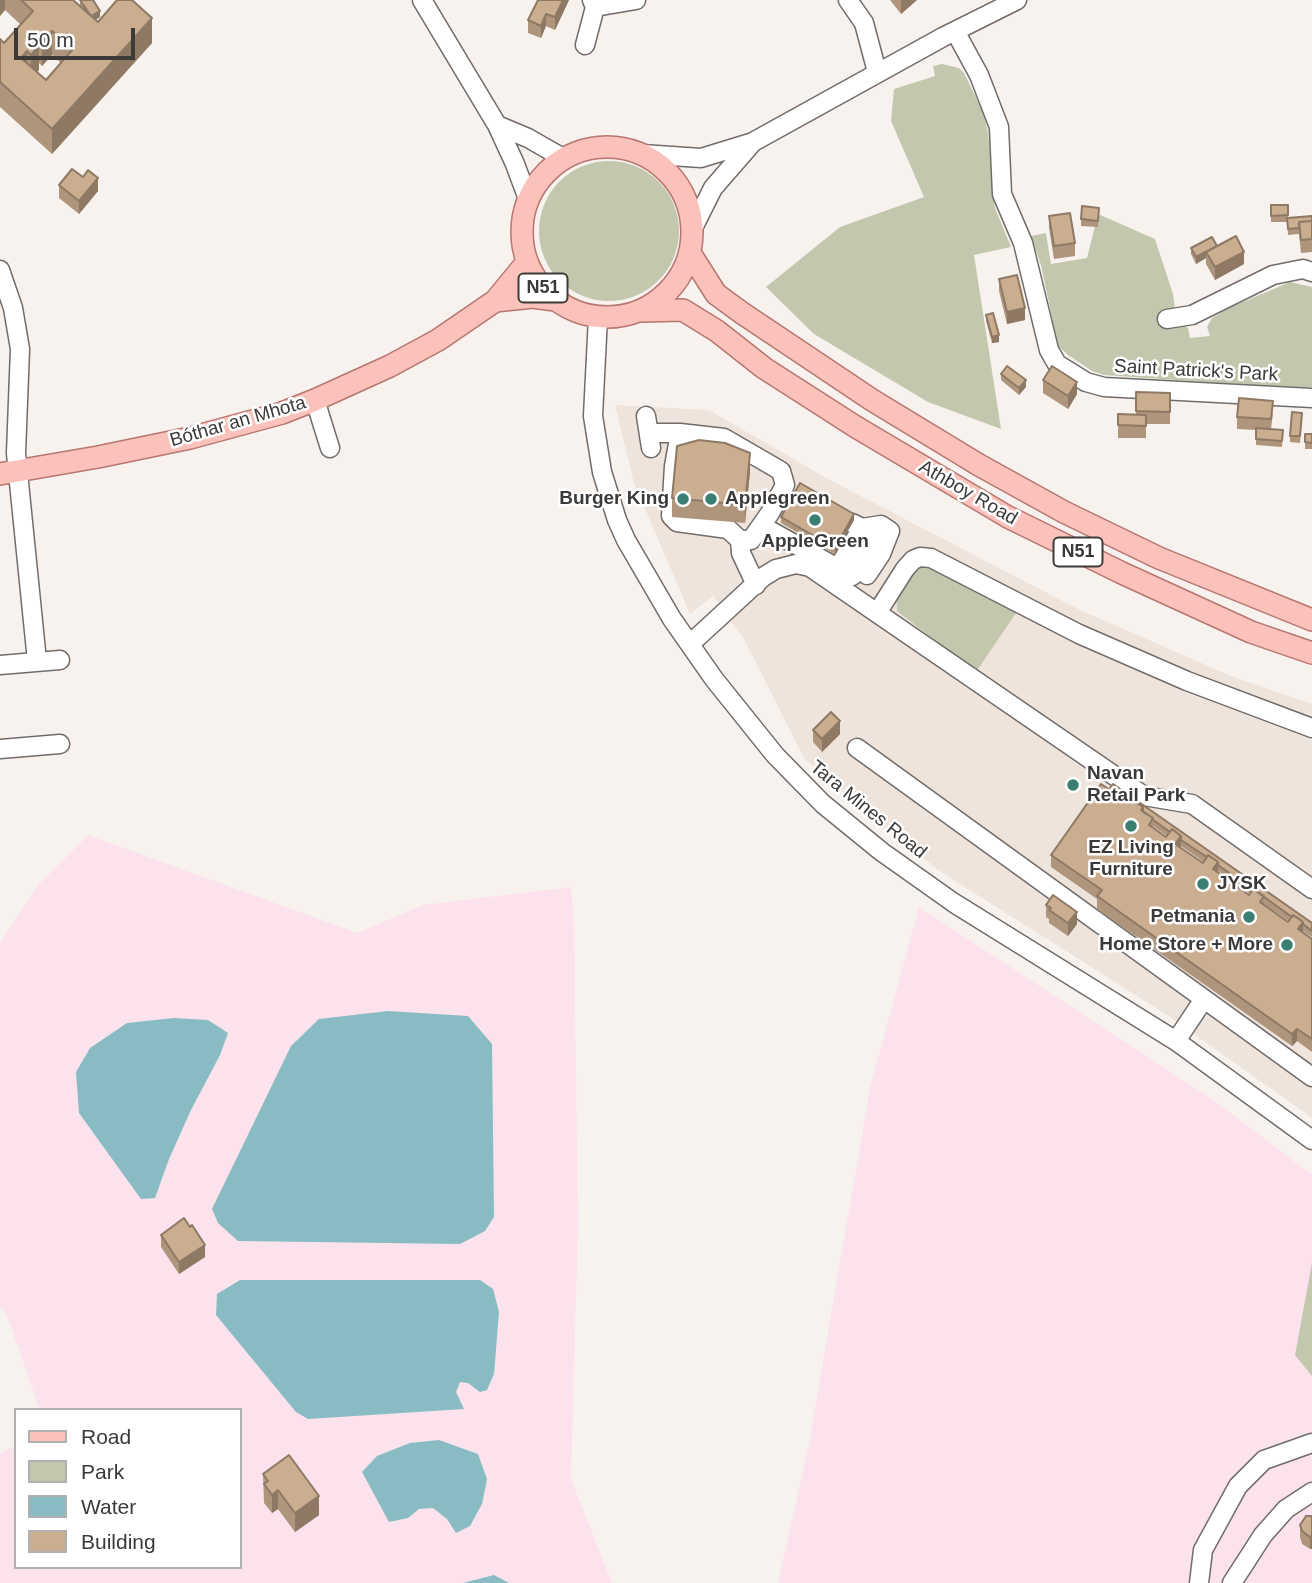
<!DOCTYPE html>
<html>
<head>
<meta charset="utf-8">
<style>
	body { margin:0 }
	#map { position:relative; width:1312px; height:1583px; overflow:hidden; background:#f8f2ef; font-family:Arial,sans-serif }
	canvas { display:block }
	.legend { position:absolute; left:14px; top:1408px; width:228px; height:161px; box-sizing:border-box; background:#fff; border:2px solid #b1b0b0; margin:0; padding:9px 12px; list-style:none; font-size:21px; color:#3c3a39 }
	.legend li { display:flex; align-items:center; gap:14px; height:35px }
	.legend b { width:35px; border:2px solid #b1b0b0 }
	.scale { position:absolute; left:14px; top:28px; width:121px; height:32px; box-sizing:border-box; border:4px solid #3c3a39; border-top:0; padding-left:9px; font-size:21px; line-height:24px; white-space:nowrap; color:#3c3a39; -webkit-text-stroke:5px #fff; paint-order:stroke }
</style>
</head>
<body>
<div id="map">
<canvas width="1312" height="1583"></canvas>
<ul class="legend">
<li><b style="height:9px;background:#fbc1bb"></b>Road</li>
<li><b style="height:19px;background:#c3c7ae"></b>Park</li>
<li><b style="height:19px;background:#89bcc2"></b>Water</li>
<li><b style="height:19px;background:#cbad90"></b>Building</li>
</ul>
<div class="scale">50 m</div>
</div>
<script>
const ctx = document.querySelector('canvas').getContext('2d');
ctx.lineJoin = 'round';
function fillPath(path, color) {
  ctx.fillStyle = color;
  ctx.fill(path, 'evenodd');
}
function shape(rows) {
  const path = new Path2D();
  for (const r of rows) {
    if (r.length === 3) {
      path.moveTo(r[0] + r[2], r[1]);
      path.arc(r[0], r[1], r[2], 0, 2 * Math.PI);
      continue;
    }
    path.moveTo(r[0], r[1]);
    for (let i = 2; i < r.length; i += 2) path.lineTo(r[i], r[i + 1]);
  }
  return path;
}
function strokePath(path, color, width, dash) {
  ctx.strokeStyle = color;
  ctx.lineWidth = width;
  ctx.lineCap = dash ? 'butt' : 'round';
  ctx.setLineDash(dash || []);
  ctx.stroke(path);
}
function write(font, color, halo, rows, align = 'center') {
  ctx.font = font + ' Arial,sans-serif';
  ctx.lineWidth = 5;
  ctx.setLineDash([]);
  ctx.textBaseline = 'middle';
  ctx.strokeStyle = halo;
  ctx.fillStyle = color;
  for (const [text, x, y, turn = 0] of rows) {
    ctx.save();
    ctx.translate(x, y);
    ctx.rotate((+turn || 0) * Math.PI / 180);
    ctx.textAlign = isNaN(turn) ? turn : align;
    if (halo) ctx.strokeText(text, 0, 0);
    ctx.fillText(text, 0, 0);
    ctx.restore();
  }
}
fillPath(shape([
	[615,405,709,410,828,479,1076,608,1231,676,1312,704,1312,1118,1167,1015,941,872,863,811,804,758,744,639,713,596,690,614,634,483]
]), '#efe4dc');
fillPath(shape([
	[88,835,357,933,423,905,571,887,574,923,578,1225,571,1479,612,1583,0,1583,0,1453,16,1446,16,1567,240,1567,240,1410,40,1410,6,1313,0,1307,0,943,38,885],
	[919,907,1215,1101,1312,1175,1312,1583,778,1583,808,1449,870,1088]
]), '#fbe2ec');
fillPath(shape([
	[942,64,959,68,964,73,983,112,988,132,995,208,1011,247,974,255,1001,429,928,402,814,334,766,287,840,227,924,197,891,121,894,89,935,76,933,66],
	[609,231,70],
	[1098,214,1155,239,1173,294,1177,322,1188,328,1190,338,1210,336,1207,327,1212,318,1229,308,1290,282,1312,287,1312,387,1291,388,1104,375,1092,371,1068,355,1058,346,1041,265,1031,236,1046,233,1051,264,1087,258],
	[929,567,1016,613,976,672,897,611,897,600,915,572,921,568],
	[1312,1263,1312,1376,1295,1355]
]), '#c3c7ae');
fillPath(shape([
	[388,1011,468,1016,492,1044,494,1217,485,1231,460,1244,238,1241,218,1223,212,1209,291,1046,319,1019],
	[174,1018,208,1020,228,1033,220,1055,191,1110,169,1159,155,1198,141,1199,79,1113,76,1072,90,1048,127,1023],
	[240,1280,480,1280,493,1289,499,1312,494,1374,487,1390,480,1392,468,1383,460,1382,456,1392,464,1409,308,1419,296,1412,216,1315,217,1294],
	[439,1440,478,1454,487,1479,482,1504,470,1526,456,1533,447,1519,433,1508,419,1509,408,1518,389,1522,362,1472,377,1456,410,1443],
	[494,1575,509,1583,463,1583]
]), '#89bcc2');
const minor = shape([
	[422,0,497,125,515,164,528,199],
	[848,0,864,23,877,72],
	[595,7,636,0],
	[955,31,979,75,999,127,1002,194,1023,243,1049,350,1057,364,1086,382,1104,387,1312,398],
	[585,45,595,7,592,0],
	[497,125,528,138,563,158],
	[642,154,701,158,753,142,943,37,1017,0],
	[693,228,713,188,753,142],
	[0,270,13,308,20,349,16,453,37,661],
	[598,317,593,416,602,472,617,520,626,540,672,619,714,679,775,755,823,804,882,852,954,903,1176,1041,1312,1140],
	[1167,319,1192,315,1273,275,1303,269,1312,272],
	[315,400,330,448],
	[646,416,651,448],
	[649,433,680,433,724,438,781,471,785,485,770,513,751,540,740,540,741,553,756,585],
	[680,433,674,466,671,516,677,522,728,529,740,540],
	[762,526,852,576,856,573,875,537,862,528],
	[862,528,881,525,890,531,881,554,867,575],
	[832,578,862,528,852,523],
	[877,613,1144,796,1192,804,1312,889],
	[690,644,763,577,776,569,796,564,810,567,877,613,905,569,913,560,920,557,931,558,1079,634,1187,681,1312,728],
	[0,665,60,660],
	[857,748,1312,1077],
	[0,749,60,744],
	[1176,1041,1204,999],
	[1199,1583,1203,1550,1238,1486,1264,1460,1312,1443],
	[1232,1583,1263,1535,1286,1509,1312,1492]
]);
const major = shape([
	[607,232,85],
	[690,253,716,294,742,313,872,400,979,465,1064,512,1159,558,1312,620],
	[495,301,533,297,555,300],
	[642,311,683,310,717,331,764,368,856,427,1008,517,1122,573,1251,632,1312,653],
	[0,474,98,457,190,438,282,413,315,400,390,366,438,340,495,301,527,262]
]);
strokePath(minor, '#716c69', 21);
strokePath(major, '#b77670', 24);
strokePath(minor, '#fff', 18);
strokePath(major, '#fbc1bb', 21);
fillPath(shape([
	[0,0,73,0,80,6,80,0,100,17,95,20,98,22,152,43,52,154,0,107,0,39,4,43,21,25,5,10,0,16],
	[52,55,61,63,46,80,37,72,39,70,39,63,42,66],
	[569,0,555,30,546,26,541,38,528,33,528,20],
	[890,0,917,0,901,14],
	[59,185,98,191,79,214,59,198],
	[1271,205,1288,205,1288,218,1312,216,1312,252,1301,253,1299,234,1288,235,1287,222,1271,222],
	[1099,214,1098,227,1081,226,1081,219],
	[1049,216,1075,243,1075,256,1054,259,1049,228],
	[1217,246,1244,264,1215,280,1206,264,1206,258,1196,264,1191,254,1191,248],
	[999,279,1025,320,1007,324,999,291],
	[986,315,999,342,992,343,986,321],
	[1001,374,1026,387,1019,395,1001,380],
	[1043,380,1077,394,1068,409,1043,393],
	[1136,392,1170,393,1170,424,1146,424,1146,438,1118,438,1118,414,1136,415],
	[1273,413,1271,429,1283,430,1282,447,1256,445,1256,430,1237,429,1237,417],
	[1302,419,1300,443,1290,442,1290,436],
	[1305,434,1312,434,1312,449,1305,449],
	[750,471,745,523,672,517,672,498],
	[781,517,854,520,835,554,781,523],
	[813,730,840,734,822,752,813,742],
	[1101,784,1312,923,1312,937,1303,931,1303,933,1312,939,1312,1052,1297,1041,1292,1046,1097,909,1097,899,1051,867,1051,855],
	[1153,826,1167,836,1166,837,1153,828],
	[1181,846,1204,862,1203,863,1181,848],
	[1218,871,1250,894,1249,895,1218,873],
	[1264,904,1289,921,1288,922,1264,905],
	[1046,905,1077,924,1068,936,1049,923,1049,919,1046,917],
	[161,1235,205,1257,179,1274,161,1247],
	[263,1474,319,1515,295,1532,278,1509,272,1513,264,1503],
	[1312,1516,1312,1549,1310,1549,1302,1544,1300,1537,1300,1525]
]), '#af957c');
fillPath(shape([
	[0,0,5,0,5,10,0,16],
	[563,0,569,0,555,30,555,17],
	[902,0,917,0,901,14,901,1],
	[100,11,100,17,91,23,91,17],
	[546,14,546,26,541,38,541,26],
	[152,18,152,43,52,154,52,129],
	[52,31,52,55,42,66,42,42],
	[36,36,36,49,39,45,39,70,31,79,31,55,33,40],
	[27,51,27,76,21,58],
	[98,178,98,191,79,214,79,201],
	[1206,252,1206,258,1196,264,1196,257],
	[1244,252,1244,264,1215,280,1215,267],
	[1025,308,1025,320,1007,324,1007,312],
	[999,335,999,342,992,343,992,337],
	[1026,380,1026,387,1019,395,1019,388],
	[1077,382,1077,394,1068,409,1068,396],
	[750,453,750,471,745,523,745,505],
	[854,514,854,520,835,554,835,548],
	[840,721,840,734,822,752,822,739],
	[1181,836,1181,848,1175,844],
	[1218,862,1218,874,1213,869],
	[1077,912,1077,924,1068,936,1068,923],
	[1303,922,1303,934,1298,929],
	[1297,1029,1297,1041,1292,1046,1292,1034],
	[205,1245,205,1257,179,1274,179,1262],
	[278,1490,278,1509,272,1513,272,1495],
	[319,1496,319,1515,295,1532,295,1513],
	[1312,1536,1312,1549,1310,1549,1310,1537]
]), '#8e7965');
const building = shape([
	[21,0,73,0,98,22,117,0,132,0,152,18,52,129,0,82,0,39,4,43,33,11,21,0],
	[52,31,73,49,46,80,21,58,27,51,31,55,39,45,33,40,36,36,42,42,52,31],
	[80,0,93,0,100,11,91,16,80,0],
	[538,0,563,0,555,17,546,14,541,26,528,20,538,0],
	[72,169,83,177,88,170,98,178,79,201,59,185,72,169],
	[1271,205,1288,205,1288,215,1271,216,1271,205],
	[1082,206,1099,208,1098,221,1081,219,1082,206],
	[1070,213,1075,243,1054,246,1049,216,1070,213],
	[1312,216,1312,221,1299,222,1299,228,1288,229,1287,218,1312,216],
	[1312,221,1312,239,1301,240,1299,222,1312,221],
	[1236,236,1244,252,1215,267,1206,252,1236,236],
	[1212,237,1217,246,1196,257,1191,248,1212,237],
	[1017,275,1025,308,1007,312,999,279,1017,275],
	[993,313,999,335,992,337,986,315,993,313],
	[1007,366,1026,380,1019,388,1001,374,1007,366],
	[1052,366,1077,382,1068,396,1043,380,1052,366],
	[1136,392,1170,393,1170,412,1136,411,1136,392],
	[1239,398,1273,401,1271,419,1237,417,1239,398],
	[1292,412,1302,413,1300,436,1290,436,1292,412],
	[1118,414,1146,415,1146,426,1118,425,1118,414],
	[1256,428,1283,430,1282,441,1256,439,1256,428],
	[1305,434,1312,434,1312,443,1305,442,1305,434],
	[699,440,725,443,750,453,745,505,672,498,677,446,699,440],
	[800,483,854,514,835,548,781,517,800,483],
	[831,712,840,721,822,739,813,730,831,712],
	[1101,784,1130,803,1132,800,1143,807,1141,810,1153,818,1149,825,1166,837,1172,829,1181,836,1175,844,1203,863,1208,855,1218,862,1213,869,1249,895,1253,889,1264,896,1260,902,1288,922,1293,915,1303,922,1298,929,1312,939,1312,1039,1297,1029,1292,1034,1097,896,1102,890,1051,855,1101,784],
	[1113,784,1312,923,1312,931,1303,924,1303,922,1298,918,1293,915,1292,917,1253,889,1253,890,1218,865,1218,862,1208,855,1207,857,1181,840,1181,836,1172,829,1170,832,1152,819,1153,818,1143,812,1143,807,1132,800,1130,803,1109,789,1113,784],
	[1053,895,1077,912,1068,923,1049,910,1051,908,1046,905,1053,895],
	[184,1218,190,1227,192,1225,205,1245,179,1262,161,1235,184,1218],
	[289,1455,319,1496,295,1513,278,1490,272,1495,264,1484,268,1481,263,1474,289,1455],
	[1306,1516,1312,1516,1312,1536,1310,1537,1302,1531,1300,1525,1306,1516]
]);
fillPath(building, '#cbad90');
strokePath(building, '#8e7965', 2);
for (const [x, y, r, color] of [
	[683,499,7,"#3a7f73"],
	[711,499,7,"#3a7f73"],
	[815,520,7,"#3a7f73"],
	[1073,785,7,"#3a7f73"],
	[1131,826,7,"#3a7f73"],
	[1203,884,7,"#3a7f73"],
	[1249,917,7,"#3a7f73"],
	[1287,945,7,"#3a7f73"]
]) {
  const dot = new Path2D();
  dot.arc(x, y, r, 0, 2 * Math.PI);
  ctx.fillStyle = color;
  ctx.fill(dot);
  strokePath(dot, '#fff', 2.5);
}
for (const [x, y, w] of [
	[543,288,49],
	[1078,552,49]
]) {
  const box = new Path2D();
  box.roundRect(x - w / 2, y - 14.5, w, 29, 5);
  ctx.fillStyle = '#fff';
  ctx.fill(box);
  strokePath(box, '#3c3a39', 2);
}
write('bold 18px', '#3c3a39', null, [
	["N51",543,288],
	["N51",1078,552]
]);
write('19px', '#3c3a39', '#fff', [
	["Saint Patrick's Park",1196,371,3],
	["Bóthar an Mhota",238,422,-16],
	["Athboy Road",968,493,30],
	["Tara Mines Road",868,810,39]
]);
write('bold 19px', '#3c3a39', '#fff', [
	["Burger King",669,499],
	["Applegreen",725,499,"left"],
	["AppleGreen",815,542,"center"],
	["Navan",1087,774,"left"],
	["Retail Park",1087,796,"left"],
	["EZ Living",1131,848,"center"],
	["Furniture",1131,870,"center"],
	["JYSK",1217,884,"left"],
	["Petmania",1235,917],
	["Home Store + More",1273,945]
], 'right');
</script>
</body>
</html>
